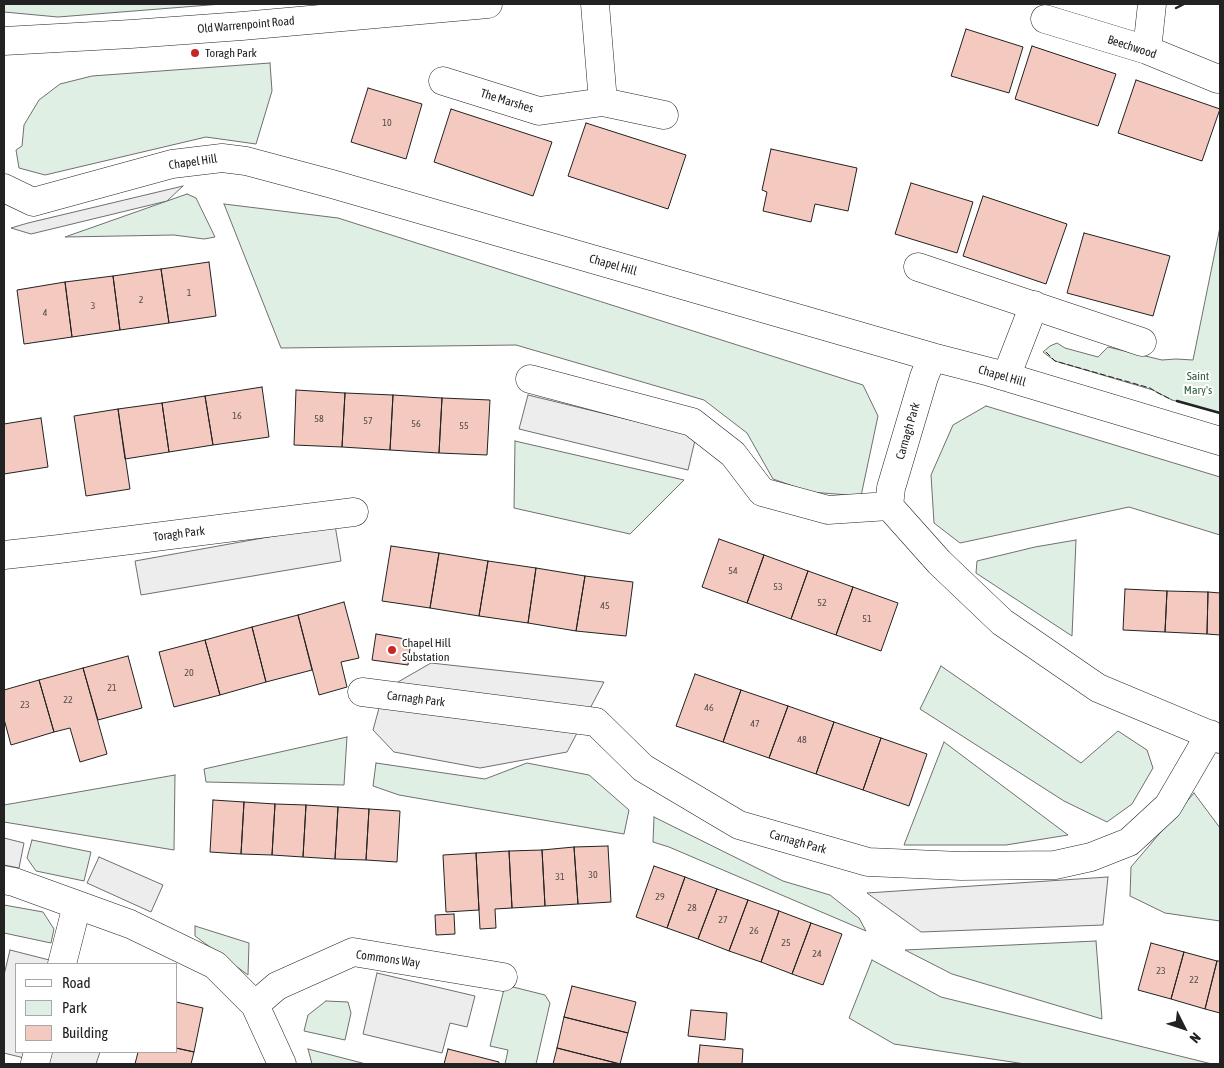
<!DOCTYPE html>
<html>
<head>
<meta charset="utf-8">
<style>
	body { margin:0 }
	#map { position:relative; width:1224px; height:1068px; overflow:hidden; background:#fff; font-family:"Asap Condensed",sans-serif }
	canvas { display:block }
	.frame { position:absolute; inset:0; border:5px solid #222; pointer-events:none }
	.legend { position:absolute; left:15px; top:963px; width:162px; height:90px; box-sizing:border-box; background:#fff; border:1px solid #a7a7a7; margin:0; padding:6px 9px; list-style:none; font-size:15px; color:#222 }
	.legend li { display:flex; align-items:center; gap:10px; height:25px }
	.legend b { width:25px; border:1px solid #a7a7a7 }
	.north { position:absolute; left:1159px; top:1003px; width:50px; height:50px; -webkit-text-stroke:4px #fff; paint-order:stroke; rotate:131deg; font-size:14px; font-weight:700; line-height:20px; text-align:center; color:#222 }
	.north::after { content:''; display:block; margin:auto; width:18px; height:22px; background:#222; clip-path:polygon(50% 0,100% 100%,50% 72%,0 100%) }
</style>
</head>
<body>
<div id="map">
<canvas width="1224" height="1068"></canvas>
<div class="frame"></div>
<ul class="legend">
<li><b style="height:6px;background:#fff"></b>Road</li>
<li><b style="height:14px;background:#e0efe3"></b>Park</li>
<li><b style="height:14px;background:#f3c9c0"></b>Building</li>
</ul>
<div class="north">N</div>
</div>
<script>
const ctx = document.querySelector('canvas').getContext('2d');
ctx.lineJoin = 'round';
function fillPath(path, color) {
  ctx.fillStyle = color;
  ctx.fill(path, 'evenodd');
}
function shape(rows) {
  const path = new Path2D();
  for (const r of rows) {
    path.moveTo(r[0], r[1]);
    for (let i = 2; i < r.length; i += 2) path.lineTo(r[i], r[i + 1]);
  }
  return path;
}
function strokePath(path, color, width, dash) {
  ctx.strokeStyle = color;
  ctx.lineWidth = width;
  ctx.lineCap = dash ? 'butt' : 'round';
  ctx.setLineDash(dash || []);
  ctx.stroke(path);
}
function write(font, color, halo, rows, align = 'center') {
  ctx.font = font + ' "Asap Condensed",sans-serif';
  ctx.lineWidth = 4;
  ctx.setLineDash([]);
  ctx.textBaseline = 'middle';
  ctx.strokeStyle = halo;
  ctx.fillStyle = color;
  for (const [text, x, y, turn = 0] of rows) {
    ctx.save();
    ctx.translate(x, y);
    ctx.rotate((+turn || 0) * Math.PI / 180);
    ctx.textAlign = isNaN(turn) ? turn : align;
    if (halo) ctx.strokeText(text, 0, 0);
    ctx.fillText(text, 0, 0);
    ctx.restore();
  }
}
const green = shape([
	[4,4,222,4,58,17,4,12,4,4],
	[270,63,272,91,256,144,206,137,45,175,19,168,16,150,22,146,24,125,39,100,60,84,92,76,270,63],
	[187,194,196,198,215,237,204,239,174,235,65,237,187,194],
	[224,204,338,218,863,385,878,416,861,496,810,492,773,479,747,433,704,400,516,345,281,348,224,204],
	[1220,227,1220,413,1172,400,1153,390,1055,361,1043,352,1050,346,1057,343,1065,348,1098,357,1108,347,1162,360,1176,359,1193,360,1220,227],
	[986,406,1220,477,1220,535,1129,507,960,543,934,523,931,475,953,425,986,406],
	[515,441,684,480,630,534,514,508,515,441],
	[1076,540,1072,636,976,573,977,561,1035,547,1076,540],
	[941,666,1081,763,1118,731,1147,750,1153,768,1132,804,1107,822,1064,801,920,709,941,666],
	[347,737,344,785,206,782,204,769,347,737],
	[944,742,1068,835,1006,845,904,845,944,742],
	[376,763,485,779,527,763,589,775,629,810,624,834,399,795,373,786,376,763],
	[175,775,174,850,4,822,4,805,175,775],
	[1194,793,1220,828,1220,921,1165,913,1130,896,1131,867,1194,793],
	[654,817,783,881,830,895,859,918,866,931,669,847,653,842,654,817],
	[32,840,91,852,84,881,36,871,27,858,32,840],
	[4,905,43,912,54,929,51,943,4,933,4,905],
	[195,926,249,943,248,975,195,936,195,926],
	[1096,941,1102,1019,952,974,905,950,1096,941],
	[872,960,941,997,1212,1064,1025,1064,894,1044,849,1018,872,960],
	[505,985,545,995,550,1003,536,1064,505,1064,508,1050,490,1046,505,985],
	[326,1001,348,1002,351,1013,345,1040,304,1031,308,1015,326,1001],
	[308,1049,366,1064,312,1064,308,1049]
]);
fillPath(green, '#e0efe3');
strokePath(green, '#6f6f6f', 1);
const parking = shape([
	[183,186,167,201,31,234,11,228,28,223,183,186],
	[528,395,696,436,688,470,519,429,528,395],
	[335,525,341,561,141,595,135,561,335,525],
	[431,663,604,682,567,752,480,768,394,752,373,730,384,690,431,663],
	[4,838,24,843,19,868,4,865,4,838],
	[99,857,163,885,151,912,87,883,99,857],
	[1108,877,1103,925,921,932,867,893,1108,877],
	[10,950,65,964,16,964,16,1052,100,1052,96,1064,48,1064,4,1053,4,975,10,950],
	[377,973,475,996,467,1027,450,1023,442,1053,363,1034,377,973]
]);
fillPath(parking, '#ededed');
strokePath(parking, '#6f6f6f', 1);
const building = shape([
	[966,29,1023,47,1009,93,951,76,966,29],
	[1032,46,1116,74,1098,126,1015,99,1032,46],
	[1136,80,1220,109,1202,161,1118,133,1136,80],
	[368,88,422,104,406,159,351,142,368,88],
	[451,109,552,142,533,196,434,162,451,109],
	[586,123,686,155,668,209,568,176,586,123],
	[771,149,857,168,848,211,815,204,811,222,763,211,767,192,762,190,771,149],
	[911,183,973,202,957,253,895,234,911,183],
	[983,196,1067,224,1046,284,963,256,983,196],
	[1084,233,1170,256,1153,316,1067,293,1084,233],
	[209,262,216,316,169,323,161,269,209,262],
	[161,269,169,323,120,330,113,276,161,269],
	[113,276,120,330,72,337,65,282,113,276],
	[65,282,72,337,24,344,17,290,65,282],
	[262,387,269,437,213,445,205,396,262,387],
	[296,390,345,393,342,447,294,445,296,390],
	[345,393,393,395,390,450,342,447,345,393],
	[393,395,442,398,439,453,390,450,393,395],
	[205,396,213,445,169,452,162,403,205,396],
	[442,398,490,400,487,455,439,453,442,398],
	[162,403,169,452,125,459,118,409,162,403],
	[118,409,130,489,86,496,74,416,118,409],
	[41,418,48,467,4,474,4,424,41,418],
	[719,539,764,555,747,603,702,587,719,539],
	[391,546,439,553,430,608,382,601,391,546],
	[439,553,488,561,479,616,430,608,439,553],
	[764,555,808,571,791,619,747,603,764,555],
	[488,561,536,568,528,623,479,616,488,561],
	[536,568,585,576,576,631,528,623,536,568],
	[808,571,853,587,836,635,791,619,808,571],
	[585,576,633,582,626,636,576,631,585,576],
	[853,587,898,603,881,651,836,635,853,587],
	[1125,589,1167,591,1165,632,1123,630,1125,589],
	[1167,591,1208,592,1207,634,1165,632,1167,591],
	[1208,592,1220,593,1220,635,1207,634,1208,592],
	[344,602,359,658,341,662,347,687,319,695,298,615,344,602],
	[298,615,312,670,266,682,252,627,298,615],
	[252,627,266,682,220,695,205,640,252,627],
	[376,634,411,640,408,665,372,660,376,634],
	[205,640,220,695,174,707,159,652,205,640],
	[128,656,142,708,98,720,83,668,128,656],
	[83,668,107,754,80,762,70,728,54,732,39,680,83,668],
	[695,674,741,690,723,742,676,726,695,674],
	[39,680,54,732,11,745,4,719,4,690,39,680],
	[741,690,788,706,769,758,723,742,741,690],
	[788,706,834,722,816,774,769,758,788,706],
	[834,722,881,738,863,790,816,774,834,722],
	[881,738,927,754,909,806,863,790,881,738],
	[213,800,244,802,241,854,210,852,213,800],
	[244,802,275,804,272,855,241,854,244,802],
	[275,804,306,805,303,857,272,855,275,804],
	[306,805,338,807,335,859,303,857,306,805],
	[338,807,369,809,366,860,335,859,338,807],
	[369,809,400,811,397,862,366,860,369,809],
	[608,846,611,902,578,904,574,847,608,846],
	[574,847,578,904,545,906,542,850,574,847],
	[542,850,545,906,512,908,509,851,542,850],
	[509,851,512,908,495,909,496,928,480,929,476,853,509,851],
	[476,853,479,910,446,912,443,855,476,853],
	[654,866,685,877,667,928,636,917,654,866],
	[685,877,717,889,698,939,667,928,685,877],
	[717,889,748,900,729,951,698,939,717,889],
	[748,900,779,911,761,962,729,951,748,900],
	[779,911,811,923,792,974,761,962,779,911],
	[454,914,455,934,436,935,435,915,454,914],
	[811,923,842,934,823,985,792,974,811,923],
	[1151,943,1184,952,1171,999,1138,990,1151,943],
	[1184,952,1217,961,1205,1009,1171,999,1184,952],
	[1217,961,1220,961,1220,1013,1205,1009,1217,961],
	[572,986,636,1002,628,1033,564,1017,572,986],
	[176,1002,203,1008,194,1052,176,1048,176,1002],
	[691,1010,727,1013,725,1040,688,1036,691,1010],
	[564,1017,628,1033,620,1064,557,1048,564,1017],
	[700,1045,743,1049,742,1064,698,1064,700,1045],
	[176,1048,194,1052,191,1064,135,1064,138,1052,176,1052,176,1048],
	[557,1048,620,1064,553,1064,557,1048],
	[448,1049,499,1062,499,1064,444,1064,448,1049]
]);
fillPath(building, '#f3c9c0');
strokePath(building, '#222', 1);
const minor = shape([
	[595,4,603,102],
	[1045,19,1147,50,1218,79],
	[4,41,131,34,242,26,488,4],
	[1147,50,1152,4],
	[443,81,539,111,603,102,664,115],
	[4,188,33,202,172,164,222,158,246,161,332,184,932,357,990,372,1220,441],
	[918,267,1142,342],
	[932,357,924,377,891,488,889,506,939,562,1002,622,1098,688,1220,739],
	[1006,377,1034,305],
	[530,379,692,422,733,454,762,492,828,510,889,506],
	[4,555,59,549,354,512],
	[362,692,596,722,643,768,739,825,868,862,961,866,1055,865,1091,857,1129,842,1168,806,1210,734],
	[4,880,14,882,130,924,215,965,255,1005,282,1064],
	[62,964,77,905],
	[255,1005,277,986,353,952,503,977],
	[35,1063,38,1052]
]);
strokePath(minor, '#222', 29);
strokePath(minor, '#fff', 28);
strokePath(shape([
	[1046,352,1055,361,1150,388,1156,392,1172,400]
]), '#222', 1, [6, 2.5]);
strokePath(shape([
	[1176,8,1184,4],
	[1177,401,1220,413]
]), '#222', 2.5);
for (const [x, y, r, color] of [
	[195,53,5,"#c62828"],
	[392,650,5,"#c62828"]
]) {
  const dot = new Path2D();
  dot.arc(x, y, r, 0, 2 * Math.PI);
  ctx.fillStyle = color;
  ctx.fill(dot);
  strokePath(dot, '#fff', 2);
}
write('10px', '#564c4a', null, [
	["10",387,123],
	["1",189,293],
	["2",141,300],
	["3",93,306],
	["4",45,313],
	["16",237,416],
	["58",319,419],
	["57",368,421],
	["56",416,424],
	["55",464,426],
	["54",733,571],
	["53",778,587],
	["52",822,603],
	["45",605,606],
	["51",867,619],
	["20",189,673],
	["21",112,688],
	["22",68,700],
	["23",25,705],
	["46",709,708],
	["47",755,724],
	["48",802,740],
	["30",593,875],
	["31",560,877],
	["29",660,897],
	["28",692,908],
	["27",723,920],
	["26",754,931],
	["25",786,943],
	["24",817,954],
	["23",1161,971],
	["22",1194,980]
]);
write('12px', '#222', '#fff', [
	["Old Warrenpoint Road",246,25,-5],
	["Beechwood",1132,47,18],
	["The Marshes",507,101,17],
	["Chapel Hill",193,162,-8],
	["Chapel Hill",613,265,16],
	["Chapel Hill",1002,376,16],
	["Carnagh Park",908,431,-74],
	["Toragh Park",179,534,-7],
	["Carnagh Park",416,699,7],
	["Carnagh Park",798,842,16],
	["Commons Way",388,959,8]
]);
write('12px', '#222', '#fff', [
	["Toragh Park",205,53],
	["Chapel Hill",402,643],
	["Substation",402,657]
], 'left');
write('12px', '#2f5e38', '#fff', [
	["Saint",1198,376],
	["Mary's",1198,390]
]);
</script>
</body>
</html>
